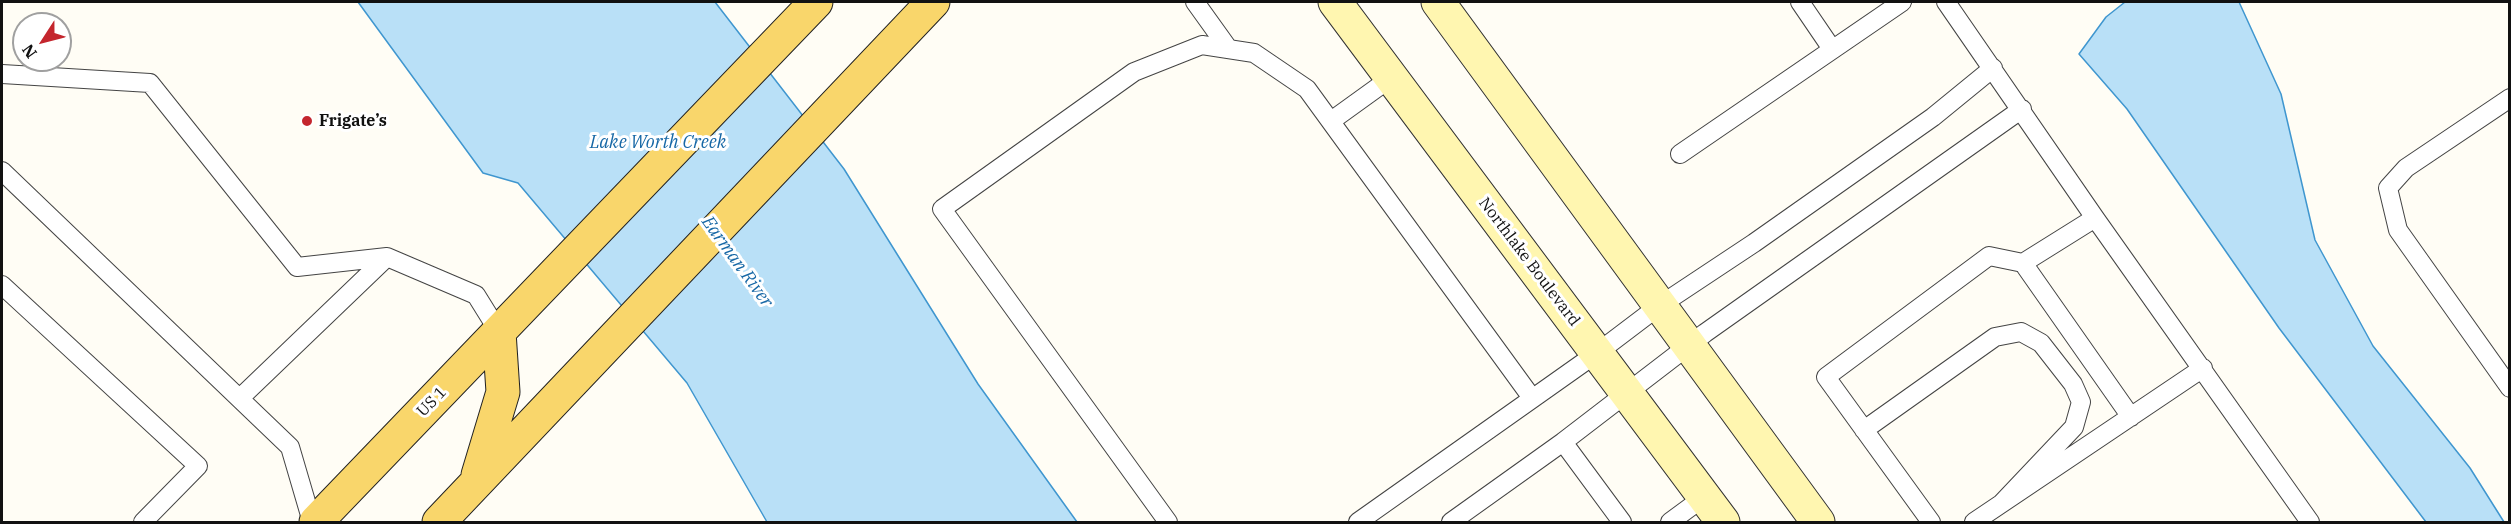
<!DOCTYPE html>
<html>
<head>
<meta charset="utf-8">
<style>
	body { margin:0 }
	#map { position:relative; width:2511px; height:524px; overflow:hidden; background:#fffdf5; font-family:"IBM Plex Serif",serif }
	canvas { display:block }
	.frame { position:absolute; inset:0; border:3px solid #111; pointer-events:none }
	.north { position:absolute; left:12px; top:12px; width:60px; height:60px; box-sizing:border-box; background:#fff; border:2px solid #a0a0a0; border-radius:50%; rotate:234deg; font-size:16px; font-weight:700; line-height:24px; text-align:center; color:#111 }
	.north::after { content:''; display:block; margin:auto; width:21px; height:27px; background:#c4262e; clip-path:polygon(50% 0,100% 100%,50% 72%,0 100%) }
</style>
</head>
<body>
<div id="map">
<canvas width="2511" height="524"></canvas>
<div class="frame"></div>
<div class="north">N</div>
</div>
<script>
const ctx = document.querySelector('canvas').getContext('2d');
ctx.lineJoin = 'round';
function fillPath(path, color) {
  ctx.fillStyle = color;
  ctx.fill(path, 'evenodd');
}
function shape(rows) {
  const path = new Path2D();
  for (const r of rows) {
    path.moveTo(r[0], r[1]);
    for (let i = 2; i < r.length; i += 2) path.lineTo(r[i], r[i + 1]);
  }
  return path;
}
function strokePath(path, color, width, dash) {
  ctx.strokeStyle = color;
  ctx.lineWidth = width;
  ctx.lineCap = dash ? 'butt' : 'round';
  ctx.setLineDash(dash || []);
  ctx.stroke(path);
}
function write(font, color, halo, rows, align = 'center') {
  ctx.font = font + ' "IBM Plex Serif",serif';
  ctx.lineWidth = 6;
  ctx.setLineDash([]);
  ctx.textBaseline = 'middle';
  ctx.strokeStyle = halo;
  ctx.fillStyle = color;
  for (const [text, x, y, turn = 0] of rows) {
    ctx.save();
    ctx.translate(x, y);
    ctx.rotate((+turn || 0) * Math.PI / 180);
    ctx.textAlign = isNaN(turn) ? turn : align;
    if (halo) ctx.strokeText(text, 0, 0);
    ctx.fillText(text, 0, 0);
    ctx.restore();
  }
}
const water = shape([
	[358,2,715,2,844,169,978,384,1077,522,767,522,687,383,518,183,483,173,358,2],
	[2125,2,2239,2,2281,94,2315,240,2373,346,2470,468,2504,522,2426,522,2279,328,2127,109,2079,54,2106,17,2125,2]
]);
fillPath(water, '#b9e0f7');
strokePath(water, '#3f96cf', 1.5);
const service = shape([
	[1195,2,1228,48],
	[1800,2,1832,49],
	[1946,2,2095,218,2310,522],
	[2,74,150,83,297,267,387,257,476,295,499,332],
	[2510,98,2406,168,2388,188,2398,230,2510,388],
	[1331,121,1392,77],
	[1680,154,1902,2],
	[2,171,290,447,312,522],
	[2023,263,2131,417],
	[2,285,198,466,143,522],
	[240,398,387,257],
	[1864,430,1995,337,2021,332,2041,343,2073,384,2081,402,2074,427,2002,503],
	[1563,442,1622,522],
	[1168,522,942,209,1134,72,1202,45,1254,53,1307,89,1532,398],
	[1358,522,1597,353,1659,306,1754,243,1933,117,1993,68],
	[1451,522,1563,442,1705,333,2022,109],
	[1670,522,1704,497],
	[1931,522,1826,377,1989,256,2023,263,2095,218],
	[1974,522,2203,368]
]);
const secondary = shape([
	[1335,2,1723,522],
	[1438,2,1818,522]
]);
const primary = shape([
	[478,475,503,392,499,332],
	[316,522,816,2],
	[439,522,933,2]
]);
strokePath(service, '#444', 20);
strokePath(secondary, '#333', 35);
strokePath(primary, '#222', 35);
strokePath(service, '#fff', 18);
strokePath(secondary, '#fff6b0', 33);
strokePath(primary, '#f9d66b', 33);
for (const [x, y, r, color] of [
	[307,121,6,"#c4262e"]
]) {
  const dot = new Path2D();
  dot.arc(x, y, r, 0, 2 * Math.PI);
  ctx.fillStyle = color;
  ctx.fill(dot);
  strokePath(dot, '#fff', 2);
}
write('bold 16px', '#111', '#fff', [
	["Frigate’s",319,121]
], 'left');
write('16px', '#111', '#fff', [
	["Northlake Boulevard",1529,262,53],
	["US 1",432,402,-46]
]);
write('italic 18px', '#1768a6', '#fff', [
	["Lake Worth Creek",658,143],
	["Earman River",737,262,54]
]);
</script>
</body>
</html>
